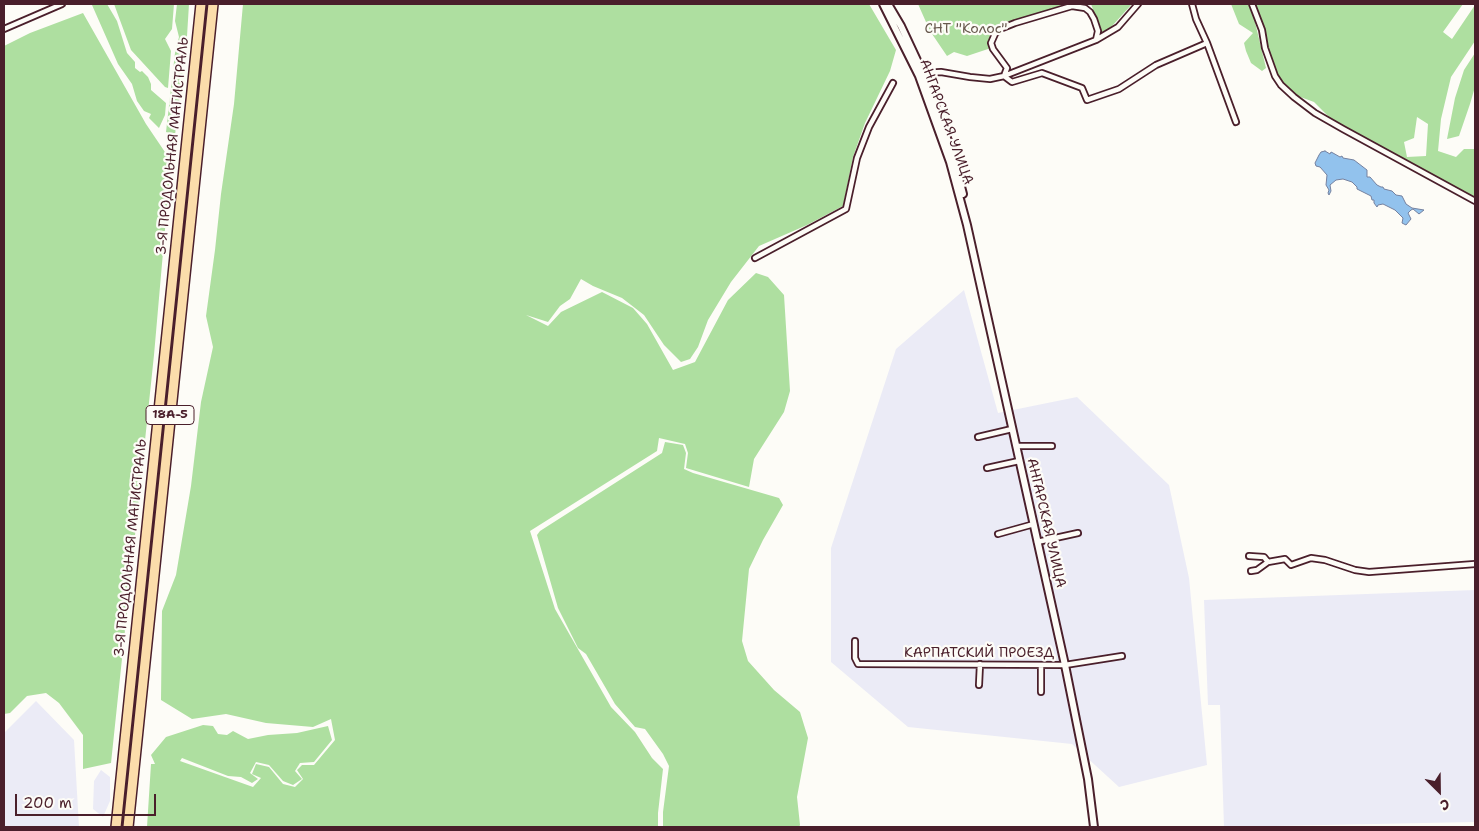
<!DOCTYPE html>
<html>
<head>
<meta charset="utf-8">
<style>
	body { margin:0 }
	#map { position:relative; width:1479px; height:831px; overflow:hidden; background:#fdfcf7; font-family:"Shantell Sans",sans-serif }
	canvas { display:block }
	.frame { position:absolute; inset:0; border:5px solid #4a1f2b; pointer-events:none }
	.north { position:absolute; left:1414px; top:766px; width:50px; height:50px; -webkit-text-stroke:4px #fdfcf7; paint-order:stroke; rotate:157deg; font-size:14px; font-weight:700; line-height:20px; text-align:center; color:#4a1f2b }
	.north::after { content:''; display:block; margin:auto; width:18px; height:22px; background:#4a1f2b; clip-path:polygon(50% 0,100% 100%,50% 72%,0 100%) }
	.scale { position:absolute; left:15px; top:794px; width:141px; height:22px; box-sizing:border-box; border:2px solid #4a1f2b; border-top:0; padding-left:6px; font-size:15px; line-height:18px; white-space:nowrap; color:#4a1f2b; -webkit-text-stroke:4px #fdfcf7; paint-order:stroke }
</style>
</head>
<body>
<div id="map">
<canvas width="1479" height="831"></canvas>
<div class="frame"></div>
<div class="north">С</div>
<div class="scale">200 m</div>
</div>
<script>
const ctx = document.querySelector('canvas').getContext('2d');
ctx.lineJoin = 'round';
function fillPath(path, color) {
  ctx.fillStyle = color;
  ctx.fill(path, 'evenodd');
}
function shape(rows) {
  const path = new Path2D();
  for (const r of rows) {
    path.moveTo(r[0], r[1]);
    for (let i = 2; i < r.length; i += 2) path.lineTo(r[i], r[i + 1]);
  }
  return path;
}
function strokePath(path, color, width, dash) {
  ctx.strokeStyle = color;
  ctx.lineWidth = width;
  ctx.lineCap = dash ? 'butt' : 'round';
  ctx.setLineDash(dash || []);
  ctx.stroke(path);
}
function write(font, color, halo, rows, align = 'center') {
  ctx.font = font + ' "Shantell Sans",sans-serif';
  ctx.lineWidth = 4.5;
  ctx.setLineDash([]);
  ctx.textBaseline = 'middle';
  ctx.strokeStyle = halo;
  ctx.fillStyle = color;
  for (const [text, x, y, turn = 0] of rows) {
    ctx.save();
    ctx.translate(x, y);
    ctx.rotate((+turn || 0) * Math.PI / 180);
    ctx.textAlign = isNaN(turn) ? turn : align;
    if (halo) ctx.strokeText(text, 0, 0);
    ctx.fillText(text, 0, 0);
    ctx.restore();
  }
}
fillPath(shape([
	[964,290,998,413,1077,397,1169,485,1189,578,1207,765,1119,787,1072,744,908,727,831,662,831,548,896,349],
	[1475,590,1475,822,1224,827,1220,705,1208,705,1204,600],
	[36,701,74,740,79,827,4,827,4,733],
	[101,770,110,777,110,801,103,817,93,809,94,781]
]), '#ebebf6');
fillPath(shape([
	[107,4,117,21,127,53,135,62,135,68,140,72,142,71,148,77,151,84,151,90,166,103,165,115,159,128,149,118,151,114,144,111,137,101,132,84,118,64,92,5],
	[114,4,174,4,172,29,165,39,171,51,168,88,165,87,131,50],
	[177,4,189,4,187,36,175,135,166,132,175,53,179,37,175,21],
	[243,4,869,4,896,50,890,71,865,123,853,157,843,206,807,225,759,246,731,282,708,320,698,347,690,359,681,362,664,345,644,315,622,298,593,286,581,279,570,299,560,306,548,322,526,315,548,326,561,312,602,292,633,308,647,324,673,370,695,362,728,300,756,273,768,277,784,295,790,391,784,412,754,459,749,487,686,468,688,453,685,444,659,438,657,451,530,531,555,609,611,707,635,732,652,758,663,769,658,813,658,827,147,827,151,764,155,764,151,755,166,737,203,725,213,726,218,734,227,735,233,731,248,739,268,735,297,733,328,726,332,740,314,762,300,763,295,771,302,779,293,785,283,781,269,765,256,762,250,773,258,779,252,783,241,777,228,776,182,758,180,761,253,787,261,778,252,774,256,764,269,767,283,784,295,787,303,779,297,770,302,765,314,765,335,740,331,719,313,727,266,723,226,714,192,719,161,700,162,611,176,575,191,486,201,402,213,347,206,316,215,250,221,194,234,104],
	[918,4,1069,4,1001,26,991,37,991,48,967,56,954,52,947,56,930,31],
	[1091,4,1132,4,1103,36],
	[1231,4,1248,4,1254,18,1266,68,1262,71,1251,63,1246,51,1244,43,1253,33,1239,24],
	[1253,4,1415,4,1417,5,1418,4,1463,4,1443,32,1452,39,1475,5,1475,41,1451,77,1441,119,1438,151,1456,157,1464,149,1475,149,1475,197,1336,124,1314,102,1295,95,1275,75,1264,36,1263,24],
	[1417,117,1428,124,1426,156,1407,157,1404,142,1414,138],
	[83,13,146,124,171,161,154,355,111,763,83,769,83,735,59,703,46,693,27,696,10,713,4,714,4,46,30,33],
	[1475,53,1475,87,1470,104,1459,136,1447,139,1455,98,1464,70],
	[665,442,683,445,686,453,684,469,693,473,779,498,783,505,763,540,749,569,742,641,748,661,774,690,800,712,808,738,797,797,800,825,799,827,663,827,663,812,669,766,663,754,645,729,635,727,615,704,586,654,578,648,558,608,537,535,540,531,662,453]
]), '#aedfa0');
const water = shape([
	[1325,151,1330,154,1331,152,1333,153,1340,157,1342,156,1343,158,1354,160,1367,170,1367,177,1370,177,1377,185,1381,187,1383,187,1384,189,1392,191,1396,195,1402,196,1406,204,1412,208,1424,210,1419,214,1413,209,1411,210,1408,213,1411,219,1406,225,1402,223,1403,218,1395,210,1383,204,1378,205,1377,207,1374,203,1374,200,1372,200,1371,196,1357,189,1357,187,1352,182,1343,179,1336,180,1330,185,1331,191,1329,195,1328,193,1329,190,1326,185,1327,175,1320,167,1316,166,1315,163,1319,155,1321,152,1325,151]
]);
fillPath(water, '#92c2ed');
strokePath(water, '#75819f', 1);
const street = shape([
	[1071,4,1072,6,1015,23,1000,29,995,34,991,43,993,49,1007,68,1004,76,1012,82,1042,73,1082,88,1087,100,1119,89,1156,65,1207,43],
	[1192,4,1196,19,1207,43,1236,122],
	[1252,4,1262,30,1265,48,1275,76,1281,85,1294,97,1315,113,1343,129,1475,201],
	[1072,6,1085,8,1090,12,1094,19,1098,31,1096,40],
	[4,29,62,4],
	[923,73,941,72,970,77,990,79,1004,76,1096,40,1118,27,1138,4],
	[755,258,846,209,857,158,869,127,893,83],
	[978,437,1012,429],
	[1016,446,1052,446],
	[987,468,1019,461],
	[998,534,1034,524],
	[1037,542,1078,533],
	[1249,556,1264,557,1268,562],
	[1251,571,1257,570,1268,562,1285,559,1291,565,1311,558,1325,560,1355,570,1369,572,1475,564],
	[855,641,855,658,858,664,1065,665,1122,656],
	[1041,665,1041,692],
	[979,685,980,664]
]);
const secondary = shape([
	[883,4,919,76,950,162,967,225,1065,665,1088,779,1094,827],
	[888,4,901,26,923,73,951,149,963,194]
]);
const highway = shape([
	[116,827,201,4],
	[128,827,213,4]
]);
strokePath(street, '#4a1f2b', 8);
strokePath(secondary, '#4a1f2b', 10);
strokePath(highway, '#4a1f2b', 12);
strokePath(street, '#fdfcf7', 4.5);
strokePath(secondary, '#fdfcf7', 6);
strokePath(highway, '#fbddab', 9);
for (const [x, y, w] of [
	[170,415,48]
]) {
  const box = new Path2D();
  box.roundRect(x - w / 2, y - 9.5, w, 19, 4);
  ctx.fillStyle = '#fdfcf7';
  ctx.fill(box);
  strokePath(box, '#4a1f2b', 1);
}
write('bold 12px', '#4a1f2b', null, [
	["18А-5",170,415]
]);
write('14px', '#68594e', '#fdfcf7', [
	["СНТ \"Колос\"",966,29]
]);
write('14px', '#4a1f2b', '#fdfcf7', [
	["АНГАРСКАЯ УЛИЦА",946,122,70],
	["3-Я ПРОДОЛЬНАЯ МАГИСТРАЛЬ",173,146,-84],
	["АНГАРСКАЯ УЛИЦА",1046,523,77],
	["3-Я ПРОДОЛЬНАЯ МАГИСТРАЛЬ",131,548,-84],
	["КАРПАТСКИЙ ПРОЕЗД",979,653]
]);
</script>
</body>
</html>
